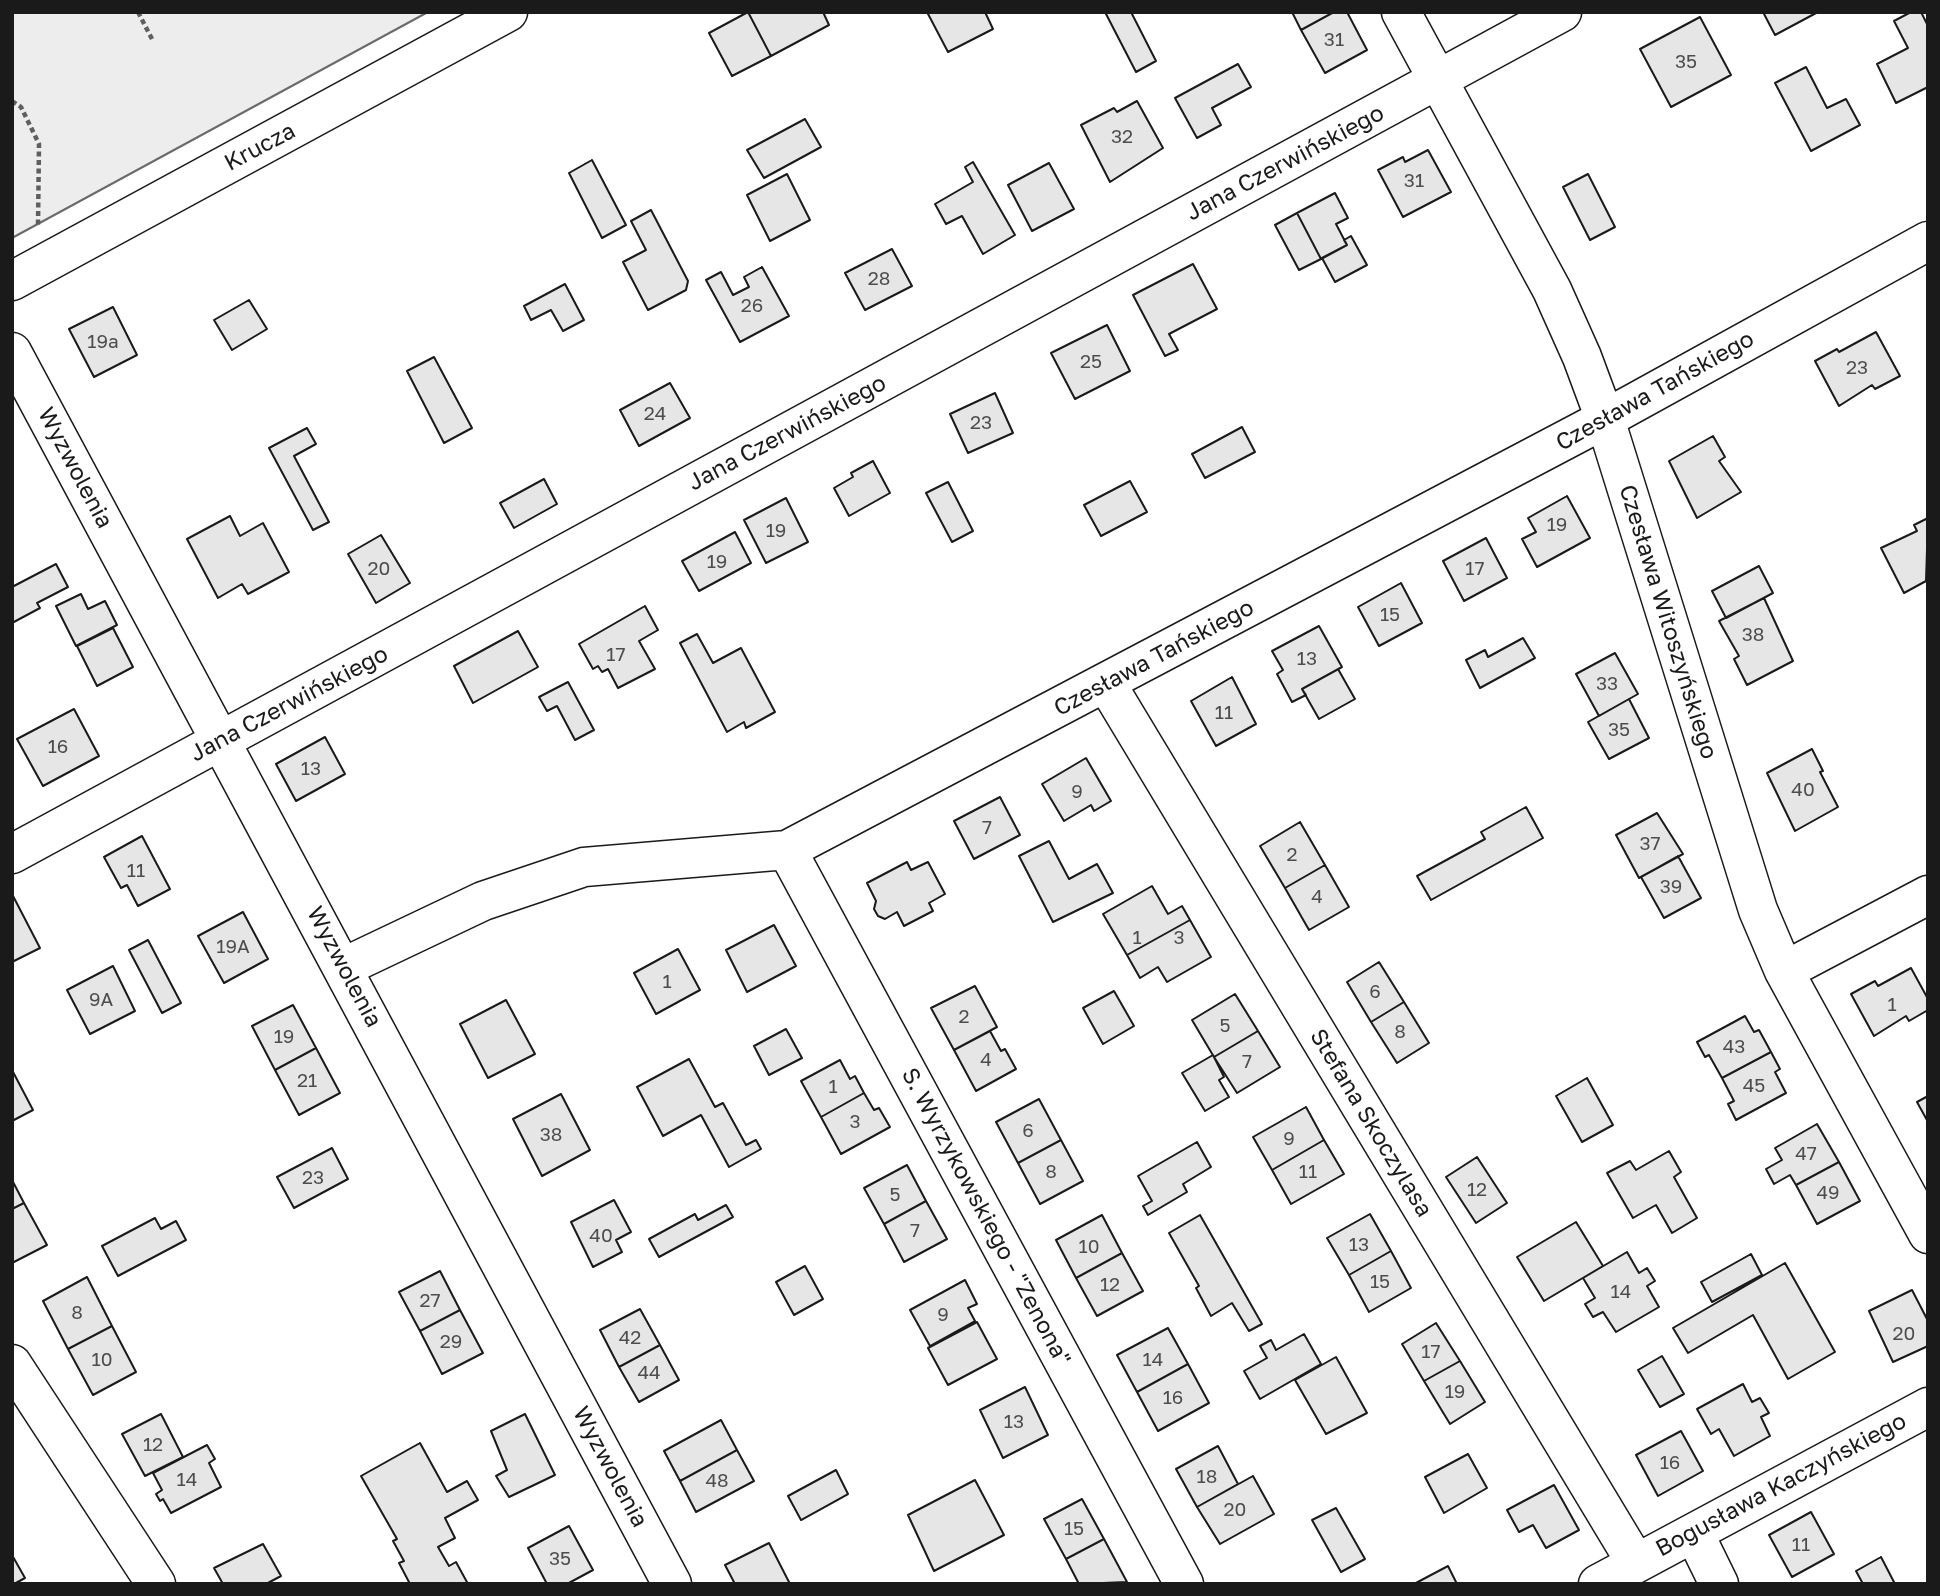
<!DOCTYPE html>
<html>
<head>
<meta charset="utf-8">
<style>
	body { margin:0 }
	#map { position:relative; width:1940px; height:1596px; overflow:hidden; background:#fff; font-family:"Golos Text",sans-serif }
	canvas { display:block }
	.frame { position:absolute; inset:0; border:14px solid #1a1a1a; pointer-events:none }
</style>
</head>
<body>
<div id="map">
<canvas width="1940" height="1596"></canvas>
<div class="frame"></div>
</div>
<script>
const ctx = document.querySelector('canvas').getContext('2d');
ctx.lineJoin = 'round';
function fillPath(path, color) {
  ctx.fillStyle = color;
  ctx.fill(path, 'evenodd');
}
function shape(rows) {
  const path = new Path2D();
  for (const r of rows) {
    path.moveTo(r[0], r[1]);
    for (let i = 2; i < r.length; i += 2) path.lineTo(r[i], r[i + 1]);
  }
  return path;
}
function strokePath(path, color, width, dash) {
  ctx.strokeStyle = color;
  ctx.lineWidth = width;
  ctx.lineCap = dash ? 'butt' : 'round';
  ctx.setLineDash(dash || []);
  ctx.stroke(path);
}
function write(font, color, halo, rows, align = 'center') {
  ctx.font = font + ' "Golos Text",sans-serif';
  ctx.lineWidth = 5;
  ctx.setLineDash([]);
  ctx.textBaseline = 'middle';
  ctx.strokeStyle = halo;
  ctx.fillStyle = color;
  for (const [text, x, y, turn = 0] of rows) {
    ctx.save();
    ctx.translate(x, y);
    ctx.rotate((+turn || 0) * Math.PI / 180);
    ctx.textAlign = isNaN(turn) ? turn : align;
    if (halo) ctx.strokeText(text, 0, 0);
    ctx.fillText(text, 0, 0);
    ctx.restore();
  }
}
const built = shape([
	[12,12,428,12,12,238,12,12]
]);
fillPath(built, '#ededed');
strokePath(built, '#6a6a6a', 2);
const building = shape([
	[748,12,771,56,732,76,709,33,748,12],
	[748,12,823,12,829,25,771,56,748,12],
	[927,12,985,12,993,29,948,52,927,12],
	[1105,12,1131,12,1156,61,1136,72,1105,12],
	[1292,12,1334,12,1301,30,1292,12],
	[1334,12,1347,12,1367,50,1325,73,1301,30,1334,12],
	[1763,12,1818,12,1775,35,1763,12],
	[1911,12,1921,12,1928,26,1928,87,1896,103,1877,64,1908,48,1894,21,1911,12],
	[1700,17,1731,75,1671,107,1640,49,1700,17],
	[1238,64,1251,87,1212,108,1221,125,1197,138,1175,98,1238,64],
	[1806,67,1827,108,1846,99,1860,125,1811,151,1775,83,1806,67],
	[1137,101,1163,148,1110,182,1081,125,1114,108,1117,112,1137,101],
	[805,119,821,147,764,178,747,150,805,119],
	[1428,150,1451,192,1403,217,1378,170,1403,157,1405,162,1428,150],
	[592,160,626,225,602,238,569,173,592,160],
	[973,162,1015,235,983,254,962,216,946,224,935,204,973,182,965,167,973,162],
	[1049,163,1074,209,1032,231,1008,185,1049,163],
	[787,174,810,220,770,241,747,195,787,174],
	[1588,174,1615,227,1590,240,1563,187,1588,174],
	[1335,193,1348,218,1336,224,1347,245,1321,259,1297,213,1335,193],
	[651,210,688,281,686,290,648,310,623,262,646,250,631,221,651,210],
	[1297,213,1321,259,1299,270,1275,225,1297,213],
	[1351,236,1367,265,1335,282,1322,258,1347,245,1344,240,1351,236],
	[892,249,912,286,865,310,845,273,892,249],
	[1193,264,1217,309,1169,334,1178,350,1165,356,1133,295,1193,264],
	[762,267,789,316,740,342,706,280,721,272,733,295,749,287,744,277,762,267],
	[565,284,584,320,563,331,551,310,531,320,524,306,565,284],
	[249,300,267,329,232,350,214,320,249,300],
	[113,307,137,355,94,377,69,329,113,307],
	[1107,325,1130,371,1075,399,1051,353,1107,325],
	[1876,332,1900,376,1875,389,1872,385,1839,406,1815,361,1837,349,1839,352,1876,332],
	[434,357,472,428,444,443,407,371,434,357],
	[670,383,690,418,639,446,620,410,670,383],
	[995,393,1013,433,968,453,950,414,995,393],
	[1242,427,1255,452,1205,478,1192,454,1242,427],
	[307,428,316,444,294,456,329,522,313,530,269,448,307,428],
	[1713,436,1725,457,1719,461,1741,492,1697,518,1669,461,1713,436],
	[873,461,890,493,849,516,834,488,853,477,851,473,873,461],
	[544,479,557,504,514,528,500,503,544,479],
	[1130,481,1147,512,1101,536,1084,505,1130,481],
	[948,482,973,531,952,542,926,493,948,482],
	[1567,496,1590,538,1537,567,1522,539,1536,532,1528,518,1567,496],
	[786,498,808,542,766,563,744,520,786,498],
	[230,516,240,536,263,523,289,572,248,594,242,584,218,598,187,539,230,516],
	[1928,518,1926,581,1904,593,1881,548,1917,531,1914,525,1928,518],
	[735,532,751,563,699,591,682,561,735,532],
	[381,535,410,583,376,603,348,554,381,535],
	[1486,538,1507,578,1464,601,1443,561,1486,538],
	[56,564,68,587,37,603,40,608,12,623,12,587,56,564],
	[1759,566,1773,593,1726,618,1712,591,1759,566],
	[1401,583,1422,623,1379,646,1358,607,1401,583],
	[81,594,88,609,105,601,117,625,76,646,56,606,81,594],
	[1764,598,1793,661,1747,685,1734,659,1739,656,1719,621,1764,598],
	[645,606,658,630,639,641,655,669,618,688,608,669,602,672,598,666,593,669,579,644,645,606],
	[1319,626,1342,667,1302,689,1306,695,1292,702,1277,674,1283,670,1272,651,1319,626],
	[113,628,133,667,97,686,77,646,113,628],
	[518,631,538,667,473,703,454,666,518,631],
	[697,634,713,663,741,648,775,712,746,728,744,722,727,732,680,643,697,634],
	[1523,638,1535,658,1480,688,1466,660,1485,650,1488,657,1523,638],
	[1615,653,1638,694,1599,716,1576,674,1615,653],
	[1338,669,1355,699,1319,719,1302,689,1338,669],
	[1232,677,1256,724,1216,746,1191,701,1232,677],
	[568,682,594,730,575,740,557,706,547,711,539,697,568,682],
	[1629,699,1649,738,1609,759,1588,722,1629,699],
	[74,709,99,756,43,786,17,739,74,709],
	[325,737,345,774,296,801,276,764,325,737],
	[1812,749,1823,771,1820,772,1838,807,1795,831,1767,773,1812,749],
	[1086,758,1111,801,1094,811,1091,805,1064,821,1042,784,1086,758],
	[1000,797,1020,835,974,859,954,821,1000,797],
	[1526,807,1543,838,1431,900,1417,876,1485,839,1481,832,1526,807],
	[1657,813,1683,854,1639,878,1616,835,1657,813],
	[1300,822,1325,865,1285,888,1260,846,1300,822],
	[142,836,170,889,138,906,127,885,121,888,104,857,142,836],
	[1049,841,1069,879,1097,864,1113,893,1053,922,1019,856,1049,841],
	[1678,856,1701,898,1664,918,1641,877,1678,856],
	[907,862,911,870,928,862,945,894,929,903,933,911,904,926,897,912,885,919,878,916,874,909,876,901,867,883,907,862],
	[1325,865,1349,907,1309,930,1285,888,1325,865],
	[1152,886,1168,914,1182,906,1190,920,1127,955,1103,914,1152,886],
	[12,894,40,948,12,962,12,894],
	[243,912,268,959,224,983,198,936,243,912],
	[1190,920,1211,957,1167,982,1158,967,1140,978,1127,955,1190,920],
	[774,925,796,966,747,992,726,950,774,925],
	[148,940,181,1003,162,1013,129,950,148,940],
	[678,949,700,990,656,1014,634,973,678,949],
	[1379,962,1404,1002,1371,1022,1347,982,1379,962],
	[113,966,135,1011,90,1034,67,990,113,966],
	[1911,968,1928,999,1928,1010,1909,1021,1906,1016,1874,1036,1851,994,1875,981,1878,986,1911,968],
	[975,986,997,1027,954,1050,931,1008,975,986],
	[1114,991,1134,1026,1103,1044,1083,1008,1114,991],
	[1235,994,1258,1031,1214,1057,1192,1020,1235,994],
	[506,1000,535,1054,488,1078,460,1024,506,1000],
	[1404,1002,1429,1043,1397,1063,1371,1022,1404,1002],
	[293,1005,316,1048,275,1070,252,1026,293,1005],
	[1745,1016,1754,1032,1759,1030,1771,1052,1722,1078,1709,1055,1705,1057,1697,1042,1745,1016],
	[786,1029,802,1058,769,1075,754,1046,786,1029],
	[990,1031,1001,1051,1005,1049,1016,1069,976,1091,954,1050,990,1031],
	[1258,1031,1280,1067,1237,1093,1214,1057,1258,1031],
	[316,1048,340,1093,299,1115,275,1070,316,1048],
	[1771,1052,1780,1069,1775,1072,1786,1093,1736,1120,1728,1104,1734,1101,1722,1078,1771,1052],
	[1213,1055,1224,1077,1219,1080,1229,1097,1205,1111,1182,1073,1213,1055],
	[689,1059,715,1107,723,1103,746,1145,756,1140,761,1149,729,1167,701,1115,663,1136,637,1087,689,1059],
	[840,1060,850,1079,855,1076,864,1093,821,1117,801,1081,840,1060],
	[12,1070,33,1110,12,1121,12,1070],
	[1587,1078,1613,1125,1582,1142,1556,1096,1587,1078],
	[864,1093,874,1110,879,1108,890,1127,841,1154,821,1117,864,1093],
	[561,1094,590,1150,542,1176,513,1119,561,1094],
	[1928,1096,1928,1122,1917,1102,1928,1096],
	[1039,1099,1061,1140,1018,1163,996,1122,1039,1099],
	[1306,1107,1324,1140,1272,1170,1253,1137,1306,1107],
	[1817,1124,1839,1162,1796,1185,1790,1175,1774,1184,1766,1169,1782,1160,1775,1148,1817,1124],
	[1061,1140,1083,1181,1040,1204,1018,1163,1061,1140],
	[1324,1140,1344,1174,1291,1204,1272,1170,1324,1140],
	[1197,1142,1211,1167,1183,1184,1187,1192,1148,1215,1143,1206,1152,1201,1138,1176,1197,1142],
	[332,1148,348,1179,294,1208,277,1177,332,1148],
	[1669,1151,1681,1172,1674,1177,1697,1218,1672,1233,1656,1205,1633,1218,1607,1173,1630,1161,1636,1170,1669,1151],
	[1477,1157,1507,1203,1476,1223,1446,1177,1477,1157],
	[1839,1162,1860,1201,1817,1224,1796,1185,1839,1162],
	[907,1165,926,1201,884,1224,864,1188,907,1165],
	[12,1180,24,1203,12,1209,12,1180],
	[614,1200,631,1232,616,1240,622,1252,593,1267,571,1222,614,1200],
	[926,1201,947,1239,904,1262,884,1224,926,1201],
	[24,1203,47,1245,12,1263,12,1209,24,1203],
	[726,1205,733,1217,659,1257,649,1239,695,1214,698,1220,726,1205],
	[1370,1214,1391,1251,1349,1275,1327,1238,1370,1214],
	[1102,1215,1122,1253,1076,1278,1056,1240,1102,1215],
	[1200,1215,1262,1324,1249,1331,1232,1303,1211,1316,1196,1288,1199,1286,1169,1233,1200,1215],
	[155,1218,161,1229,176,1221,186,1240,118,1276,102,1246,155,1218],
	[1576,1222,1603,1266,1544,1301,1517,1257,1576,1222],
	[1391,1251,1411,1288,1369,1312,1349,1275,1391,1251],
	[1627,1252,1639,1273,1647,1268,1655,1281,1647,1286,1659,1307,1616,1332,1603,1312,1593,1317,1585,1304,1595,1298,1583,1278,1627,1252],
	[1122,1253,1143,1291,1097,1316,1076,1278,1122,1253],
	[1751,1254,1762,1275,1712,1302,1701,1282,1751,1254],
	[1785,1263,1835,1352,1788,1379,1753,1315,1688,1353,1673,1328,1785,1263],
	[805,1266,823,1299,794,1315,776,1282,805,1266],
	[440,1271,460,1310,420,1331,399,1292,440,1271],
	[87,1277,112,1326,68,1349,43,1301,87,1277],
	[965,1280,977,1304,968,1308,975,1321,930,1346,910,1310,965,1280],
	[1912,1290,1928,1321,1928,1346,1893,1362,1869,1311,1912,1290],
	[640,1309,660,1345,619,1367,600,1330,640,1309],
	[460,1310,483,1353,442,1374,420,1331,460,1310],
	[977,1322,997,1359,948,1385,928,1348,977,1322],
	[1436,1323,1460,1361,1424,1381,1402,1344,1436,1323],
	[112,1326,136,1372,93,1395,68,1349,112,1326],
	[1168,1328,1188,1364,1137,1392,1117,1355,1168,1328],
	[1304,1334,1321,1364,1260,1399,1244,1371,1267,1358,1260,1346,1271,1340,1276,1350,1304,1334],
	[660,1345,679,1380,639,1402,619,1367,660,1345],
	[1662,1356,1684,1394,1660,1407,1638,1370,1662,1356],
	[1336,1357,1367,1413,1326,1434,1295,1380,1336,1357],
	[1460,1361,1485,1402,1450,1424,1424,1381,1460,1361],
	[1188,1364,1209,1403,1158,1431,1137,1392,1188,1364],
	[1743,1384,1752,1402,1760,1398,1769,1413,1761,1417,1770,1436,1734,1456,1719,1429,1711,1434,1697,1409,1743,1384],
	[1025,1387,1048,1435,1003,1458,980,1410,1025,1387],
	[161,1414,183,1457,145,1476,122,1434,161,1414],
	[525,1414,555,1475,509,1497,496,1476,507,1470,491,1431,525,1414],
	[721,1420,737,1450,680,1481,664,1451,721,1420],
	[1681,1431,1703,1471,1658,1496,1636,1455,1681,1431],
	[420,1443,447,1492,467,1481,478,1500,445,1518,455,1538,438,1547,449,1566,456,1562,468,1584,410,1584,399,1563,404,1561,393,1541,397,1539,361,1476,420,1443],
	[207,1445,215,1459,209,1463,221,1487,171,1513,163,1499,160,1501,156,1494,162,1490,153,1473,207,1445],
	[1218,1446,1238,1484,1197,1507,1176,1469,1218,1446],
	[737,1450,754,1481,696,1512,680,1481,737,1450],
	[1468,1454,1487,1488,1444,1513,1425,1477,1468,1454],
	[836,1470,848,1494,801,1520,788,1496,836,1470],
	[1253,1476,1274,1514,1220,1544,1197,1507,1253,1476],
	[975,1480,1004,1535,934,1571,908,1515,975,1480],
	[1554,1485,1579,1530,1546,1548,1533,1525,1519,1532,1507,1510,1554,1485],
	[1082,1499,1104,1539,1066,1559,1044,1519,1082,1499],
	[1336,1508,1365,1559,1341,1572,1312,1520,1336,1508],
	[1811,1512,1834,1554,1792,1577,1769,1535,1811,1512],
	[569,1526,593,1570,567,1584,547,1584,528,1548,569,1526],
	[1104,1539,1127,1582,1079,1584,1066,1559,1104,1539],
	[769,1543,790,1584,735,1584,725,1565,769,1543],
	[263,1544,281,1576,266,1584,223,1584,214,1568,263,1544],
	[12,1555,25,1578,14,1584,12,1584,12,1555],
	[1881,1557,1895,1584,1863,1584,1856,1571,1881,1557],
	[1448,1566,1457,1584,1414,1584,1448,1566]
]);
fillPath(building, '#e6e6e6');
strokePath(building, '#1a1a1a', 2);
const minor = shape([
	[1401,12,1552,290,1582,357,1605,419,1758,910,1784,971,1928,1234],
	[12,281,508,12],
	[12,352,672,1584],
	[1106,683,1636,1563],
	[787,850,1184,1584],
	[12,854,1562,12],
	[344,967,483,901,584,867,787,850,1605,419,1928,241],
	[1784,971,1928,895],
	[12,1364,156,1584],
	[1694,1533,1719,1584],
	[1598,1584,1928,1407]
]);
strokePath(minor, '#1a1a1a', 41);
strokePath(shape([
	[138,12,153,41],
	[12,101,21,107,39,144,38,225]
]), '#5f5f5f', 4.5, [5, 3.5]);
strokePath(minor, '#fff', 38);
write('19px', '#4d4d4d', null, [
	["31",1334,40],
	["35",1686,62],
	["32",1122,137],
	["31",1414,181],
	["28",879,279],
	["26",752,306],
	["19a",103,342],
	["25",1091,362],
	["23",1857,368],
	["24",655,414],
	["23",981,423],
	["19",1557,525],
	["19",776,531],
	["19",717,562],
	["20",379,569],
	["17",1475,569],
	["15",1390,615],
	["38",1753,635],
	["17",616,655],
	["13",1307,659],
	["33",1607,684],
	["11",1224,713],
	["35",1619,730],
	["16",58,747],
	["13",311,769],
	["40",1803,790],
	["9",1077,792],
	["7",987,828],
	["37",1650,844],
	["2",1292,855],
	["11",136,871],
	["39",1671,887],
	["4",1317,897],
	["1",1137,938],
	["3",1179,938],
	["19A",233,947],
	["1",667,982],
	["6",1375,992],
	["9A",101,1000],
	["1",1892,1005],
	["2",964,1017],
	["5",1225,1026],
	["8",1400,1032],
	["19",284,1037],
	["43",1734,1047],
	["4",986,1060],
	["7",1247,1062],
	["21",307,1081],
	["45",1754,1086],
	["1",833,1087],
	["3",855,1122],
	["6",1028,1131],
	["38",551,1135],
	["9",1289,1139],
	["47",1806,1154],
	["8",1051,1172],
	["11",1308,1172],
	["23",313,1178],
	["12",1477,1190],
	["49",1828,1193],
	["5",895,1195],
	["7",915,1231],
	["40",601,1236],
	["13",1359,1245],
	["10",1089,1247],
	["15",1380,1282],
	["12",1110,1285],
	["14",1621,1292],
	["27",430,1301],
	["8",77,1313],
	["9",943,1315],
	["20",1904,1334],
	["42",630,1338],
	["29",451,1342],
	["17",1431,1352],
	["10",102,1360],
	["14",1153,1360],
	["44",649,1373],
	["19",1455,1392],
	["16",1173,1398],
	["13",1014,1422],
	["12",153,1445],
	["16",1670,1463],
	["18",1207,1477],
	["14",187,1480],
	["48",717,1481],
	["20",1235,1510],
	["15",1074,1529],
	["11",1801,1545],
	["35",560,1559]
]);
write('23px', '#1a1a1a', '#fff', [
	["Krucza",260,147,-28],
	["Jana Czerwińskiego",1285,163,-28],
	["Czesława Tańskiego",1655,391,-29],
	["Jana Czerwińskiego",787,433,-28],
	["Wyzwolenia",75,468,62],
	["Czesława Witoszyńskiego",1668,622,73],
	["Czesława Tańskiego",1154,658,-28],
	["Jana Czerwińskiego",289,704,-28],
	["Wyzwolenia",344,967,62],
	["Stefana Skoczylasa",1371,1123,59],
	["S. Wyrzykowskiego - \"Zenona\"",986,1217,62],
	["Wyzwolenia",610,1467,62],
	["Bogusława Kaczyńskiego",1781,1485,-28]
]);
</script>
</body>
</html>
